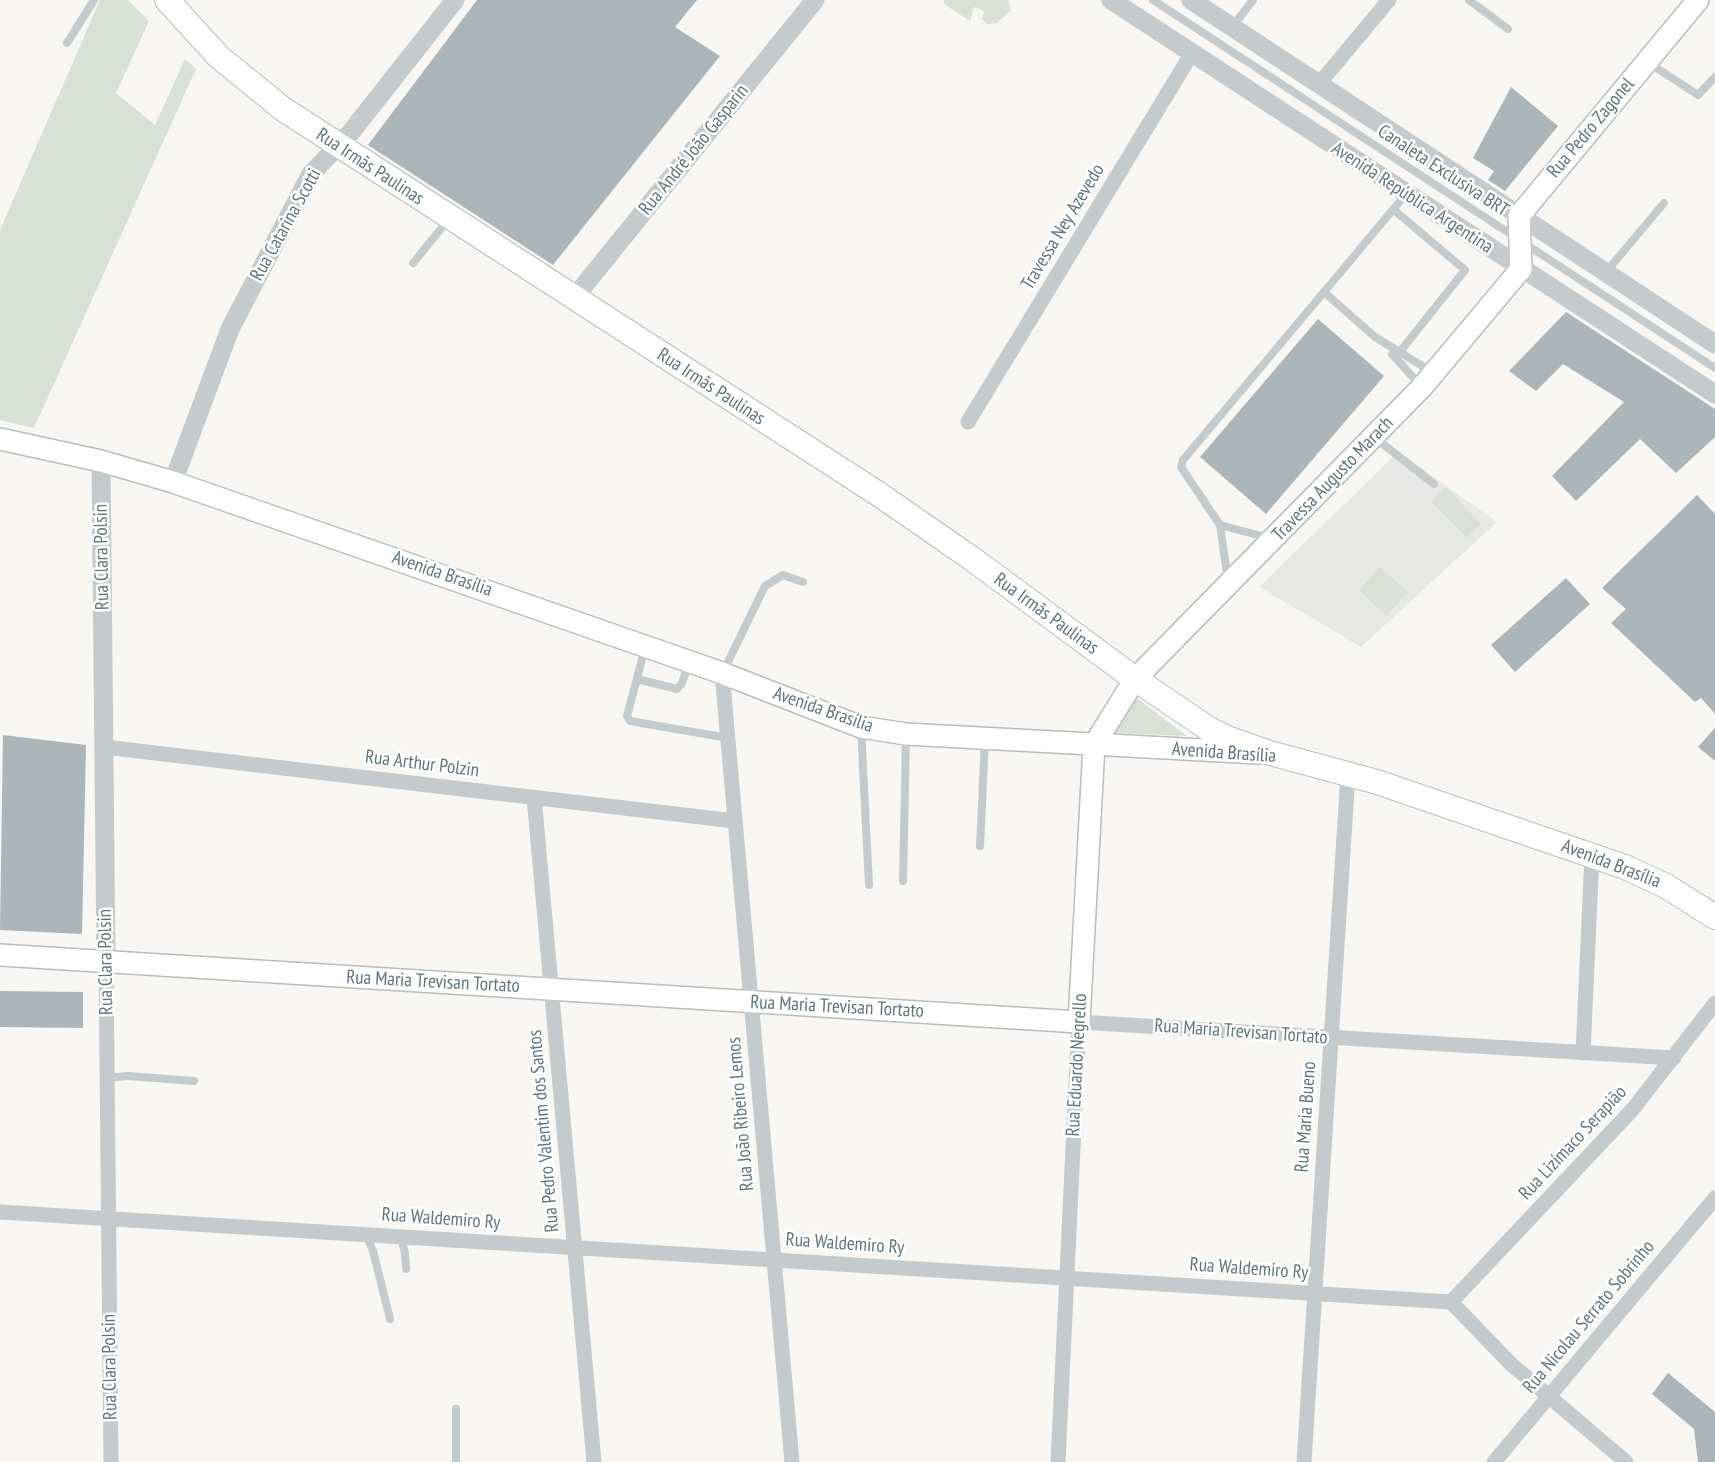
<!DOCTYPE html>
<html>
<head>
<meta charset="utf-8">
<style>
	body { margin:0 }
	canvas { display:block; background:#f8f7f4 }
</style>
</head>
<body>
<canvas width="1715" height="1462"></canvas>
<script>
const ctx = document.querySelector('canvas').getContext('2d');
ctx.lineJoin = 'round';
function fillPath(path, color) {
  ctx.fillStyle = color;
  ctx.fill(path, 'evenodd');
}
function shape(rows) {
  const path = new Path2D();
  for (const r of rows) {
    path.moveTo(r[0], r[1]);
    for (let i = 2; i < r.length; i += 2) path.lineTo(r[i], r[i + 1]);
  }
  return path;
}
function strokePath(path, color, width, dash) {
  ctx.strokeStyle = color;
  ctx.lineWidth = width;
  ctx.lineCap = dash ? 'butt' : 'round';
  ctx.setLineDash(dash || []);
  ctx.stroke(path);
}
function write(font, color, halo, rows, align = 'center') {
  ctx.font = font + ' "PT Sans Narrow",sans-serif';
  ctx.lineWidth = 5;
  ctx.setLineDash([]);
  ctx.textBaseline = 'middle';
  ctx.strokeStyle = halo;
  ctx.fillStyle = color;
  for (const [text, x, y, turn = 0] of rows) {
    ctx.save();
    ctx.translate(x, y);
    ctx.rotate((+turn || 0) * Math.PI / 180);
    ctx.textAlign = isNaN(turn) ? turn : align;
    if (halo) ctx.strokeText(text, 0, 0);
    ctx.fillText(text, 0, 0);
    ctx.restore();
  }
}
fillPath(shape([
	[1398,452,1497,522,1361,647,1259,587]
]), '#e8e9e7');
fillPath(shape([
	[100,0,128,0,149,21,116,93,155,125,185,59,196,69,34,428,0,420,0,230],
	[944,0,1008,0,1011,10,997,23,987,24,982,19,984,11,974,7,970,21,944,4],
	[1446,487,1481,524,1467,538,1431,502],
	[1380,567,1408,592,1386,616,1359,590],
	[1135,697,1187,736,1114,733]
]), '#d9e0d5');
fillPath(shape([
	[477,0,697,0,675,27,720,56,553,265,368,145],
	[1511,87,1558,126,1505,191,1488,180,1494,171,1473,158],
	[1566,312,1715,409,1715,437,1676,473,1640,439,1576,501,1552,476,1624,402,1563,364,1536,391,1509,371],
	[1318,319,1384,376,1266,514,1200,457],
	[1697,495,1715,514,1715,714,1701,698,1695,702,1611,623,1626,609,1602,588],
	[1566,578,1590,604,1515,672,1491,645],
	[1715,728,1715,761,1698,747],
	[3,735,86,745,82,934,0,930],
	[0,991,83,992,83,1028,0,1027],
	[1668,1373,1715,1412,1715,1462,1698,1462,1694,1429,1652,1394]
]), '#abb5ba');
const secondary = shape([
	[0,439,101,461,173,482,722,673,861,727,906,734,1258,753],
	[0,955,1079,1022,1094,745,1135,679,1422,387,1521,269,1519,216,1698,0]
]);
const primary = shape([
	[167,0,219,57,283,109,880,495,971,558,1135,679,1209,729,1227,738,1270,753,1377,782,1625,867,1666,886,1715,917]
]);
strokePath(secondary, '#b7bdc1', 24);
strokePath(primary, '#b8bdc0', 26);
strokePath(shape([
	[1153,0,1715,368],
	[1469,0,1508,29],
	[1233,26,1253,0],
	[67,43,94,0],
	[1649,63,1698,95,1715,77],
	[1394,210,1465,270,1395,358],
	[413,263,449,219],
	[1606,272,1664,203],
	[1324,292,1406,194],
	[1392,354,1421,386],
	[1374,437,1434,484],
	[1220,525,1269,538],
	[1228,581,1220,525,1181,467,1183,460,1324,292,1375,337,1432,372],
	[645,648,627,716,630,721,728,738],
	[723,672,765,586,783,575,803,582],
	[637,679,677,689,682,683,689,663],
	[861,729,869,885],
	[980,846,985,739],
	[903,881,906,736],
	[107,1078,128,1076,194,1081],
	[366,1235,373,1251,390,1319],
	[401,1237,405,1253,406,1269],
	[456,1462,456,1409]
]), '#c5cacd', 8);
strokePath(shape([
	[1319,84,1389,0],
	[968,422,1192,53],
	[722,673,792,1462],
	[104,747,735,821],
	[534,797,594,1462],
	[106,962,111,1462],
	[1583,1053,1592,855],
	[0,1212,1451,1302,1511,1364,1626,1462],
	[1451,1302,1633,1109,1715,1003],
	[1058,1462,1079,1022,1674,1058],
	[1304,1462,1348,774],
	[1494,1462,1715,1198]
]), '#c5cacd', 15);
strokePath(shape([
	[1111,0,1715,394],
	[1191,0,1715,344],
	[573,299,815,0],
	[101,461,106,962],
	[173,482,230,329,311,174,351,132,455,0]
]), '#c5cacd', 19);
strokePath(secondary, '#fff', 21);
strokePath(primary, '#fff', 24);
write('19px', '#607582', '#fff', [
	["Rua Pedro Zagonel",1591,128,-50],
	["Rua André João Gasparin",694,150,-51],
	["Rua Irmãs Paulinas",370,167,33],
	["Canaleta Exclusiva BRT",1443,171,33],
	["Avenida República Argentina",1412,198,33],
	["Rua Catarina Scotti",286,225,-61],
	["Travessa Ney Azevedo",1063,227,-59],
	["Rua Irmãs Paulinas",711,387,33],
	["Travessa Augusto Marach",1333,479,-46],
	["Rua Clara Polsin",102,557,-91],
	["Avenida Brasília",442,574,19],
	["Rua Irmãs Paulinas",1046,614,36],
	["Avenida Brasília",823,710,19],
	["Avenida Brasília",1224,753,4],
	["Rua Arthur Polzin",422,764,7],
	["Avenida Brasília",1611,864,21],
	["Rua Clara Polsin",106,962,-91],
	["Rua Maria Trevisan Tortato",433,982,3],
	["Rua Maria Trevisan Tortato",837,1007,3],
	["Rua Maria Trevisan Tortato",1241,1032,4],
	["Rua Eduardo Negrello",1077,1065,-87],
	["Rua João Ribeiro Lemos",741,1114,-95],
	["Rua Maria Bueno",1306,1117,-86],
	["Rua Pedro Valentim dos Santos",544,1131,-95],
	["Rua Lizímaco Serapião",1573,1143,-47],
	["Rua Waldemiro Ry",441,1219,4],
	["Rua Waldemiro Ry",845,1244,4],
	["Rua Waldemiro Ry",1249,1269,4],
	["Rua Nicolau Serrato Sobrinho",1589,1317,-50],
	["Rua Clara Polsin",110,1367,-91]
]);
</script>
</body>
</html>
